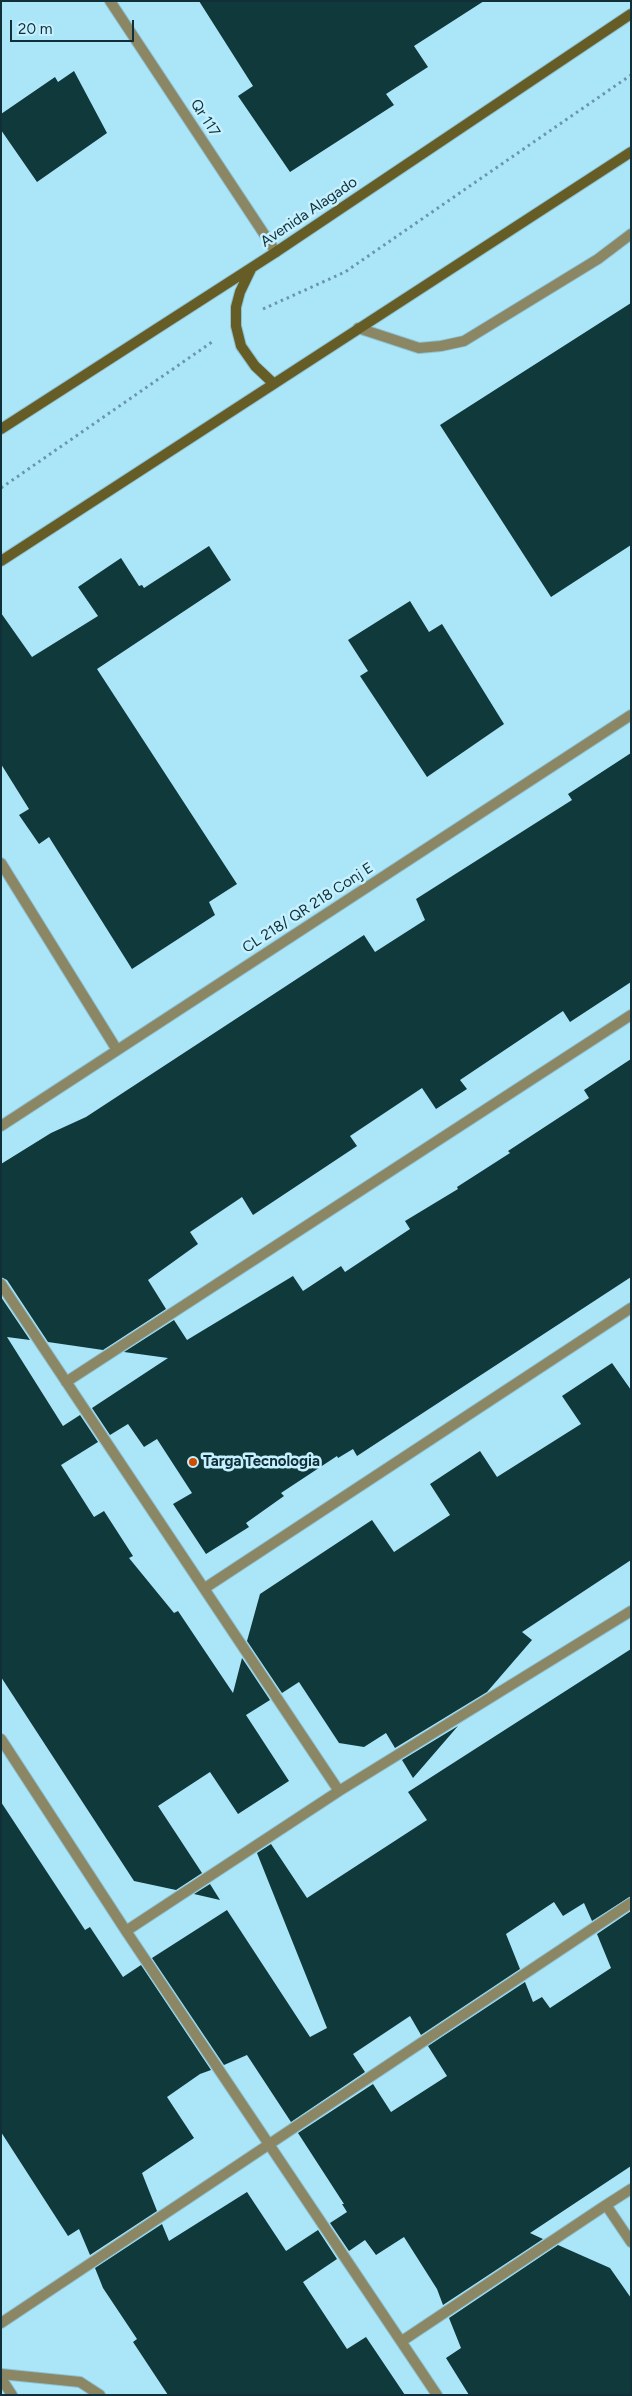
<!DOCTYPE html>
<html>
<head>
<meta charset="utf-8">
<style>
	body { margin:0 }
	#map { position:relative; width:632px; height:2396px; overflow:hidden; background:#abe5f8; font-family:Figtree,sans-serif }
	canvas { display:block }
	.frame { position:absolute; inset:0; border:2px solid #102f39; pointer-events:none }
	.scale { position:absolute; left:10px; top:20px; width:124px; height:22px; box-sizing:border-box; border:2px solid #102f39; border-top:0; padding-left:6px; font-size:15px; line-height:18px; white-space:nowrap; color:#102f39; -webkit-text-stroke:4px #c5f0fe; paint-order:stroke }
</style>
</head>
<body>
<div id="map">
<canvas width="632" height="2396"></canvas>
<div class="frame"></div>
<div class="scale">20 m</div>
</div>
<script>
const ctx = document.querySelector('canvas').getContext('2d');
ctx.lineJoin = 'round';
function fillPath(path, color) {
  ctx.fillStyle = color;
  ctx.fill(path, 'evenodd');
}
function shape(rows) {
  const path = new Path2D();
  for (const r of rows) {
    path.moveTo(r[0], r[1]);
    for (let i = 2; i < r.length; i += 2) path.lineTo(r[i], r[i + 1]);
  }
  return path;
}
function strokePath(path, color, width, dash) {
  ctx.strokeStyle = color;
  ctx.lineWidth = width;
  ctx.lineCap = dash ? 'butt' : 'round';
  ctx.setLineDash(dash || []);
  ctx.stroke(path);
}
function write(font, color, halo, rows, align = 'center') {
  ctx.font = font + ' Figtree,sans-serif';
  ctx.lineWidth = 5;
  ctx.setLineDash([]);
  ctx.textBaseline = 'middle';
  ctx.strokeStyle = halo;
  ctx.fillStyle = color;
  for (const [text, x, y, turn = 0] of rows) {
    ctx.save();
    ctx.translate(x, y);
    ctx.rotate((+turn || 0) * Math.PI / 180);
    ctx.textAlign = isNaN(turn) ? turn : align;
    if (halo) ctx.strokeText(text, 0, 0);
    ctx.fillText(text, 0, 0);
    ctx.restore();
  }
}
fillPath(shape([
	[199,1,484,1,414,46,428,67,386,94,394,105,290,172,238,96,253,86],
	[74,71,107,133,37,182,1,130,1,114,55,77,58,82],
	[631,303,631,545,551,597,440,425],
	[209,546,231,580,97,669,237,884,209,902,215,915,132,969,49,837,39,844,19,815,29,809,1,764,1,613,32,657,98,616,78,587,121,558,139,586,142,585,144,588],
	[410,601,429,632,442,624,504,724,427,777,360,676,368,671,348,640],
	[631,753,631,982,570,1022,563,1011,460,1080,467,1089,436,1109,422,1088,350,1136,357,1146,253,1215,242,1197,190,1232,198,1244,148,1280,166,1309,103,1350,48,1342,7,1280,1,1277,1,1164,51,1133,86,1117,364,935,375,952,425,920,416,899,572,800,568,794],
	[631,1059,631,1277,357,1456,353,1449,338,1458,337,1456,281,1493,284,1496,246,1523,249,1527,206,1554,173,1504,192,1493,157,1439,144,1447,128,1424,110,1435,92,1408,168,1358,124,1352,174,1320,187,1340,293,1276,303,1291,341,1266,345,1272,410,1229,405,1221,458,1189,457,1187,510,1153,508,1151,589,1098,584,1090],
	[1,1297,30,1340,7,1337,63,1426,80,1415,98,1442,61,1465,94,1517,104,1511,133,1556,129,1558,174,1613,178,1611,233,1693,242,1658,270,1700,246,1715,289,1781,238,1814,210,1772,158,1806,202,1873,176,1890,134,1881,1,1677],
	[612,1363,631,1390,631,1560,522,1632,532,1640,487,1692,395,1748,386,1733,364,1747,339,1743,299,1682,282,1693,247,1641,260,1594,372,1520,394,1552,450,1515,430,1484,480,1451,497,1477,581,1424,562,1396],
	[631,1649,631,1896,592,1921,584,1903,563,1916,554,1902,506,1934,520,1969,421,2035,410,2016,353,2054,365,2072,291,2122,247,2055,224,2065,152,1958,227,1910,310,2037,327,2028,257,1853,271,1844,307,1898,427,1820,408,1792],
	[458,1726,413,1778,402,1760],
	[1,1802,85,1930,90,1927,123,1977,141,1965,211,2070,200,2074,167,2097,194,2138,142,2173,157,2211,90,2255,79,2229,68,2236,1,2132],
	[210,1884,220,1900,194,1894],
	[631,1911,631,2166,530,2233,543,2239,443,2305,437,2289,404,2237,376,2255,365,2240,349,2251,330,2223,347,2212,342,2204,344,2204,298,2133,373,2084,391,2112,447,2076,428,2046,525,1982,533,2002,542,1997,550,2008,611,1968,597,1934],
	[247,2192,286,2251,318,2230,337,2259,303,2282,347,2349,366,2337,405,2395,168,2395,133,2342,137,2339,103,2288,95,2268,162,2224,169,2241],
	[558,2245,610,2268,631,2298,631,2395,469,2395,446,2358,461,2348,449,2318]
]), '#0f393b');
const service = shape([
	[358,328,419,348,441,346,464,341,598,259,631,234],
	[1,2374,80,2382,100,2395]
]);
const minor = shape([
	[110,1,276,252],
	[1,863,117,1050],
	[1,1126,631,715],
	[1,1284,339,1791],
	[66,1382,631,1015],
	[205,1588,631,1308],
	[1,1739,126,1931,437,2395],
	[126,1931,339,1791,631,1611],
	[631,2189,606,2205,631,2242],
	[1,2323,631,1903],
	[402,2341,606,2205]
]);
const tertiary = shape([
	[1,2378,12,2395]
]);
const secondary = shape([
	[251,269,240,292,236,307,236,326,241,346,255,366,273,383],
	[1,429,276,252,631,14],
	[1,561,631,152]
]);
strokePath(service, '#8cc1d2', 12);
strokePath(minor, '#8cc1d2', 12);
strokePath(tertiary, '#8cc1d2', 12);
strokePath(secondary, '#8cc1d2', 12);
strokePath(shape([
	[263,309,345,272,631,75],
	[1,488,212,342]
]), '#6997a7', 3, [2.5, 4]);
strokePath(service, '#8b8663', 10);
strokePath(minor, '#8b8663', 10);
strokePath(tertiary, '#8b8663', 10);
strokePath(secondary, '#655d25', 10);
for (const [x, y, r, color] of [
	[193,1462,5,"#d04c04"]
]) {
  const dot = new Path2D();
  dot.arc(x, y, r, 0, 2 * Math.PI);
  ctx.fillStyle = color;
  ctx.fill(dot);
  strokePath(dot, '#c5f0fe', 2);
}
write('15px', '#102f39', '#c5f0fe', [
	["Qr 117",205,118,57],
	["Avenida Alagado",309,212,-34],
	["CL 218/ QR 218 Conj E",308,908,-33]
]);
write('bold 15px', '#102f39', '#c5f0fe', [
	["Targa Tecnologia",203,1462]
], 'left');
</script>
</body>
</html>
